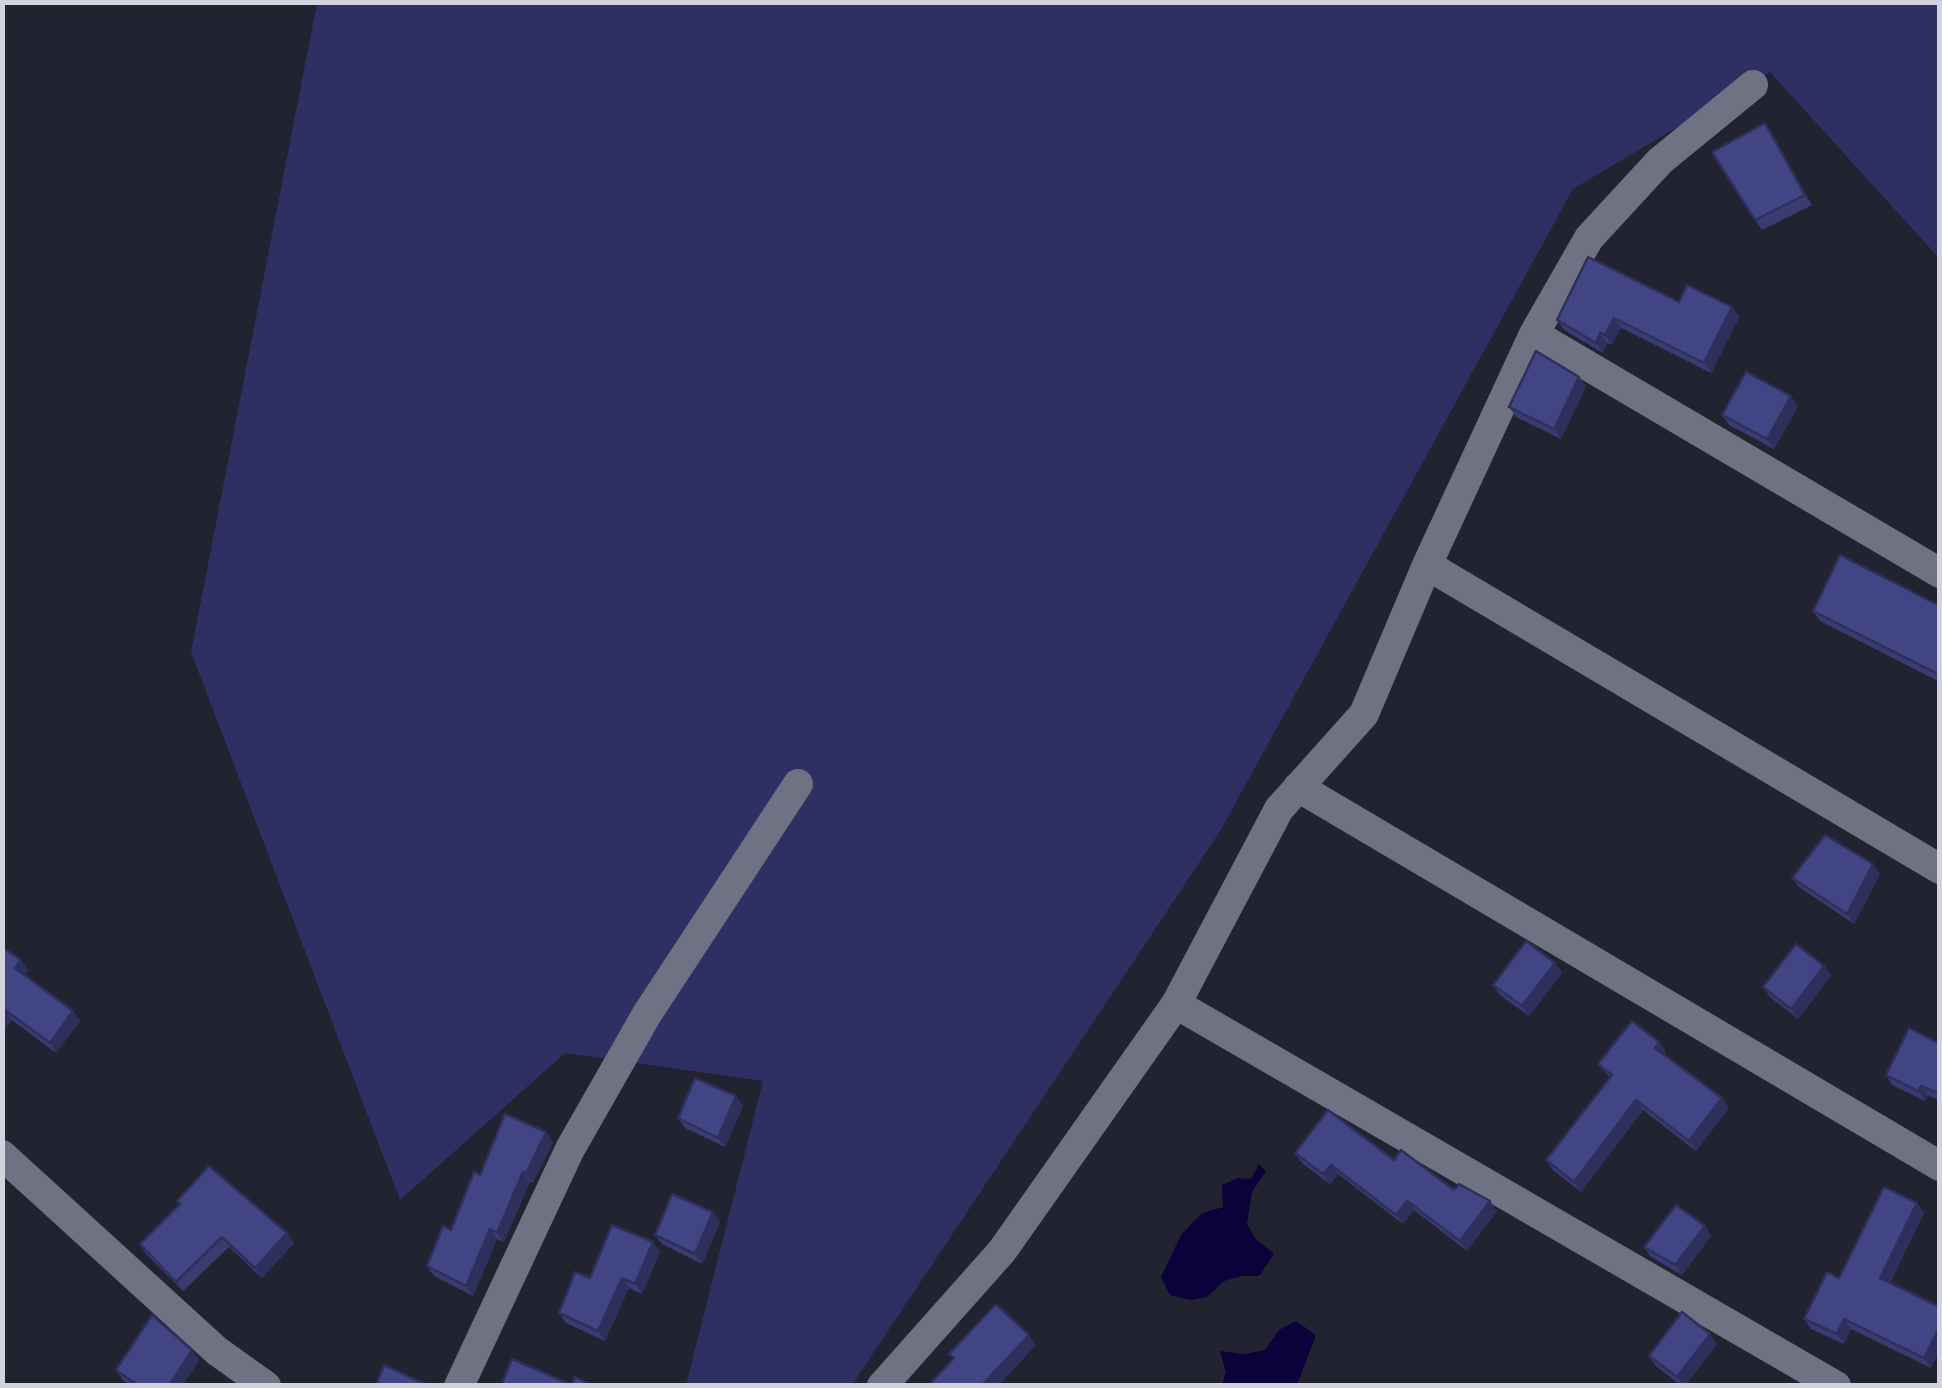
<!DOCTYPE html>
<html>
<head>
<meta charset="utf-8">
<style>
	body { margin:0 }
	#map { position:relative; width:1942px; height:1388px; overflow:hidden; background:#222331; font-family:"Alegreya Sans",sans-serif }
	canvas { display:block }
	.frame { position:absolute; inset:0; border:5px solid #d2d3dc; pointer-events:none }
</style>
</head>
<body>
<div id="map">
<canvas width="1942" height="1388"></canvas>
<div class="frame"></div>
</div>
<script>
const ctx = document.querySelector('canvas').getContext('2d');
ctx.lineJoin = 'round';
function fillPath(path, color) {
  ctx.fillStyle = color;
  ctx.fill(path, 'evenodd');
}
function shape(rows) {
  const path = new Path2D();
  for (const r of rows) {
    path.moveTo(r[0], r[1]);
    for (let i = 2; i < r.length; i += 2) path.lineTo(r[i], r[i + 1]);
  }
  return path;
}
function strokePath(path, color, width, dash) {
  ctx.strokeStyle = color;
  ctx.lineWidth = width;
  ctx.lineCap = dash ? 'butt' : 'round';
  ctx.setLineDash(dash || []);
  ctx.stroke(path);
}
fillPath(shape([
	[317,3,1939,3,1939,258,1770,72,1573,189,1219,833,852,1385,686,1385,763,1081,565,1053,400,1200,191,652]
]), '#2e2f63');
fillPath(shape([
	[1259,1164,1266,1171,1252,1192,1247,1224,1255,1238,1274,1254,1259,1276,1242,1276,1224,1281,1207,1297,1190,1300,1170,1295,1161,1277,1181,1235,1202,1213,1223,1207,1222,1185,1238,1178,1251,1179],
	[1296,1321,1316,1335,1297,1385,1222,1385,1226,1372,1220,1351,1245,1354,1265,1350,1279,1330]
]), '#0c013a');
strokePath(shape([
	[1534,334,1940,573],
	[1427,565,1940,869],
	[1298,787,1940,1166],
	[1176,1004,1836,1386],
	[2,1155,217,1351,266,1386],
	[459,1386,570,1149,647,1014,798,784],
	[882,1386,1002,1251,1176,1004,1279,809,1364,714,1427,565,1534,334,1589,238,1660,161,1753,85]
]), '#6f7282', 30);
fillPath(shape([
	[1765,123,1812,205,1762,230,1755,220],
	[1679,302,1732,307,1739,317,1711,373,1621,328,1612,345,1607,343,1603,353,1564,330,1557,320],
	[1579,377,1586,386,1561,439,1516,417,1509,407],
	[1798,406,1774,449,1729,425,1722,415],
	[1940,606,1940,682,1820,621,1813,611],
	[1880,874,1854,924,1799,887,1792,878],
	[2,947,28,970,24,975,73,1011,80,1021,56,1053,12,1020,2,1033],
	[1555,963,1562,973,1529,1016,1500,995,1493,985],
	[1824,966,1831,975,1798,1019,1770,997,1763,987],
	[1659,1042,1666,1052,1664,1055,1722,1098,1729,1108,1696,1151,1643,1110,1581,1192,1553,1170,1546,1160,1610,1078,1598,1064],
	[1940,1044,1940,1101,1928,1095,1925,1101,1892,1085,1886,1075],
	[743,1106,725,1147,685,1128,678,1118],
	[553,1142,533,1183,530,1182,504,1242,497,1239,473,1296,434,1276,427,1266,451,1230,480,1175],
	[1295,1153,1394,1160,1497,1211,1467,1251,1414,1210,1403,1224,1338,1174,1330,1184,1302,1163],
	[177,1201,287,1233,294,1243,262,1278,229,1247,183,1291,146,1254,140,1244,179,1205],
	[1917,1203,1924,1213,1890,1283,1931,1368,1851,1329,1844,1344,1811,1329,1804,1319,1839,1278],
	[720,1222,702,1264,662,1244,655,1235],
	[1705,1226,1711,1236,1682,1275,1651,1257,1644,1247],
	[660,1252,642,1294,629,1288,605,1341,566,1323,559,1313,590,1278],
	[1717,1344,1685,1386,1682,1386,1656,1366,1649,1356],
	[199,1360,182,1386,131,1386,123,1380,116,1370]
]), '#393b71');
fillPath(shape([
	[1765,123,1772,133,1812,205,1805,195],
	[1732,307,1739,317,1711,373,1704,363],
	[1614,318,1621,328,1612,345,1605,335],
	[1600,333,1607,343,1603,353,1596,343],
	[1579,377,1586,386,1561,439,1554,429],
	[1791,396,1798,406,1774,449,1767,439],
	[1873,864,1880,874,1854,924,1847,914],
	[21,960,28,970,22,978,15,968],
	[1555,963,1562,973,1529,1016,1522,1006],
	[1824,966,1831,975,1798,1019,1791,1009],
	[5,1010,12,1020,2,1033,2,1014],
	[73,1011,80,1021,56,1053,50,1043],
	[1659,1042,1666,1052,1662,1058,1655,1048],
	[1921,1086,1928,1095,1925,1101,1918,1091],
	[736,1096,743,1106,725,1147,718,1138],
	[1722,1098,1729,1108,1696,1151,1689,1141],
	[1636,1100,1643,1110,1581,1192,1574,1182],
	[546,1132,553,1142,533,1183,526,1174],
	[1331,1165,1338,1174,1330,1184,1323,1174],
	[523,1172,530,1182,504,1242,497,1233],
	[1407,1201,1414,1210,1403,1224,1396,1215],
	[1490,1201,1497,1211,1467,1251,1460,1241],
	[1917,1203,1924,1213,1887,1288,1880,1278],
	[713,1212,720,1222,702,1264,695,1254],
	[1705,1226,1711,1236,1682,1275,1675,1265],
	[490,1229,497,1239,473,1296,466,1286],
	[287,1233,294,1243,262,1278,255,1268],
	[653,1242,660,1252,642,1294,635,1284],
	[622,1278,629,1288,605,1341,598,1331],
	[1844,1319,1851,1329,1844,1344,1837,1334],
	[1940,1326,1940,1350,1931,1368,1924,1358],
	[1710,1334,1717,1344,1685,1386,1683,1386,1677,1377],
	[1029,1335,1036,1345,998,1386,981,1386],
	[192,1350,199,1360,182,1386,169,1386]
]), '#2e305c');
const building = shape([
	[1765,123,1805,195,1755,220,1712,152,1765,123],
	[1588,257,1679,302,1687,285,1732,307,1704,363,1614,318,1605,335,1600,333,1596,343,1557,320,1588,257],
	[1536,351,1579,377,1554,429,1509,407,1536,351],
	[1746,372,1791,396,1767,439,1722,415,1746,372],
	[1840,555,1940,606,1940,675,1813,611,1840,555],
	[1825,835,1873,864,1847,914,1792,878,1825,835],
	[1526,941,1555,963,1522,1006,1493,985,1526,941],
	[1796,944,1824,966,1791,1009,1763,987,1796,944],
	[2,947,21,960,15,968,73,1011,50,1043,5,1010,2,1014,2,947],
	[1632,1021,1659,1042,1655,1048,1722,1098,1689,1141,1636,1100,1574,1182,1546,1160,1612,1075,1598,1064,1632,1021],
	[1909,1028,1940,1044,1940,1094,1921,1086,1918,1091,1886,1075,1909,1028],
	[695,1078,736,1096,718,1138,678,1118,695,1078],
	[1328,1110,1394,1160,1401,1150,1454,1190,1459,1184,1490,1201,1460,1241,1407,1201,1396,1215,1331,1165,1323,1174,1295,1153,1328,1110],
	[505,1114,546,1132,526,1174,523,1172,497,1233,490,1229,466,1286,427,1266,443,1226,451,1230,474,1172,480,1175,505,1114],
	[209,1166,287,1233,255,1268,222,1237,176,1282,140,1244,180,1204,177,1201,209,1166],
	[1884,1187,1917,1203,1880,1278,1940,1307,1940,1326,1924,1358,1844,1319,1837,1334,1804,1319,1827,1272,1839,1278,1884,1187],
	[672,1194,713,1212,695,1254,655,1235,672,1194],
	[1676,1205,1705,1226,1675,1265,1644,1247,1676,1205],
	[612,1225,653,1242,635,1284,622,1278,598,1331,559,1313,575,1272,590,1278,612,1225],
	[996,1304,1029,1335,981,1386,928,1386,954,1358,949,1354,996,1304],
	[1682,1312,1710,1334,1677,1377,1649,1356,1682,1312],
	[152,1315,192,1350,169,1386,139,1386,116,1370,152,1315],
	[512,1359,572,1385,575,1377,593,1386,501,1386,512,1359],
	[384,1365,425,1384,424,1386,376,1386,384,1365]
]);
fillPath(building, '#424583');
strokePath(building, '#2e305c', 2.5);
</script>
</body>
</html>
